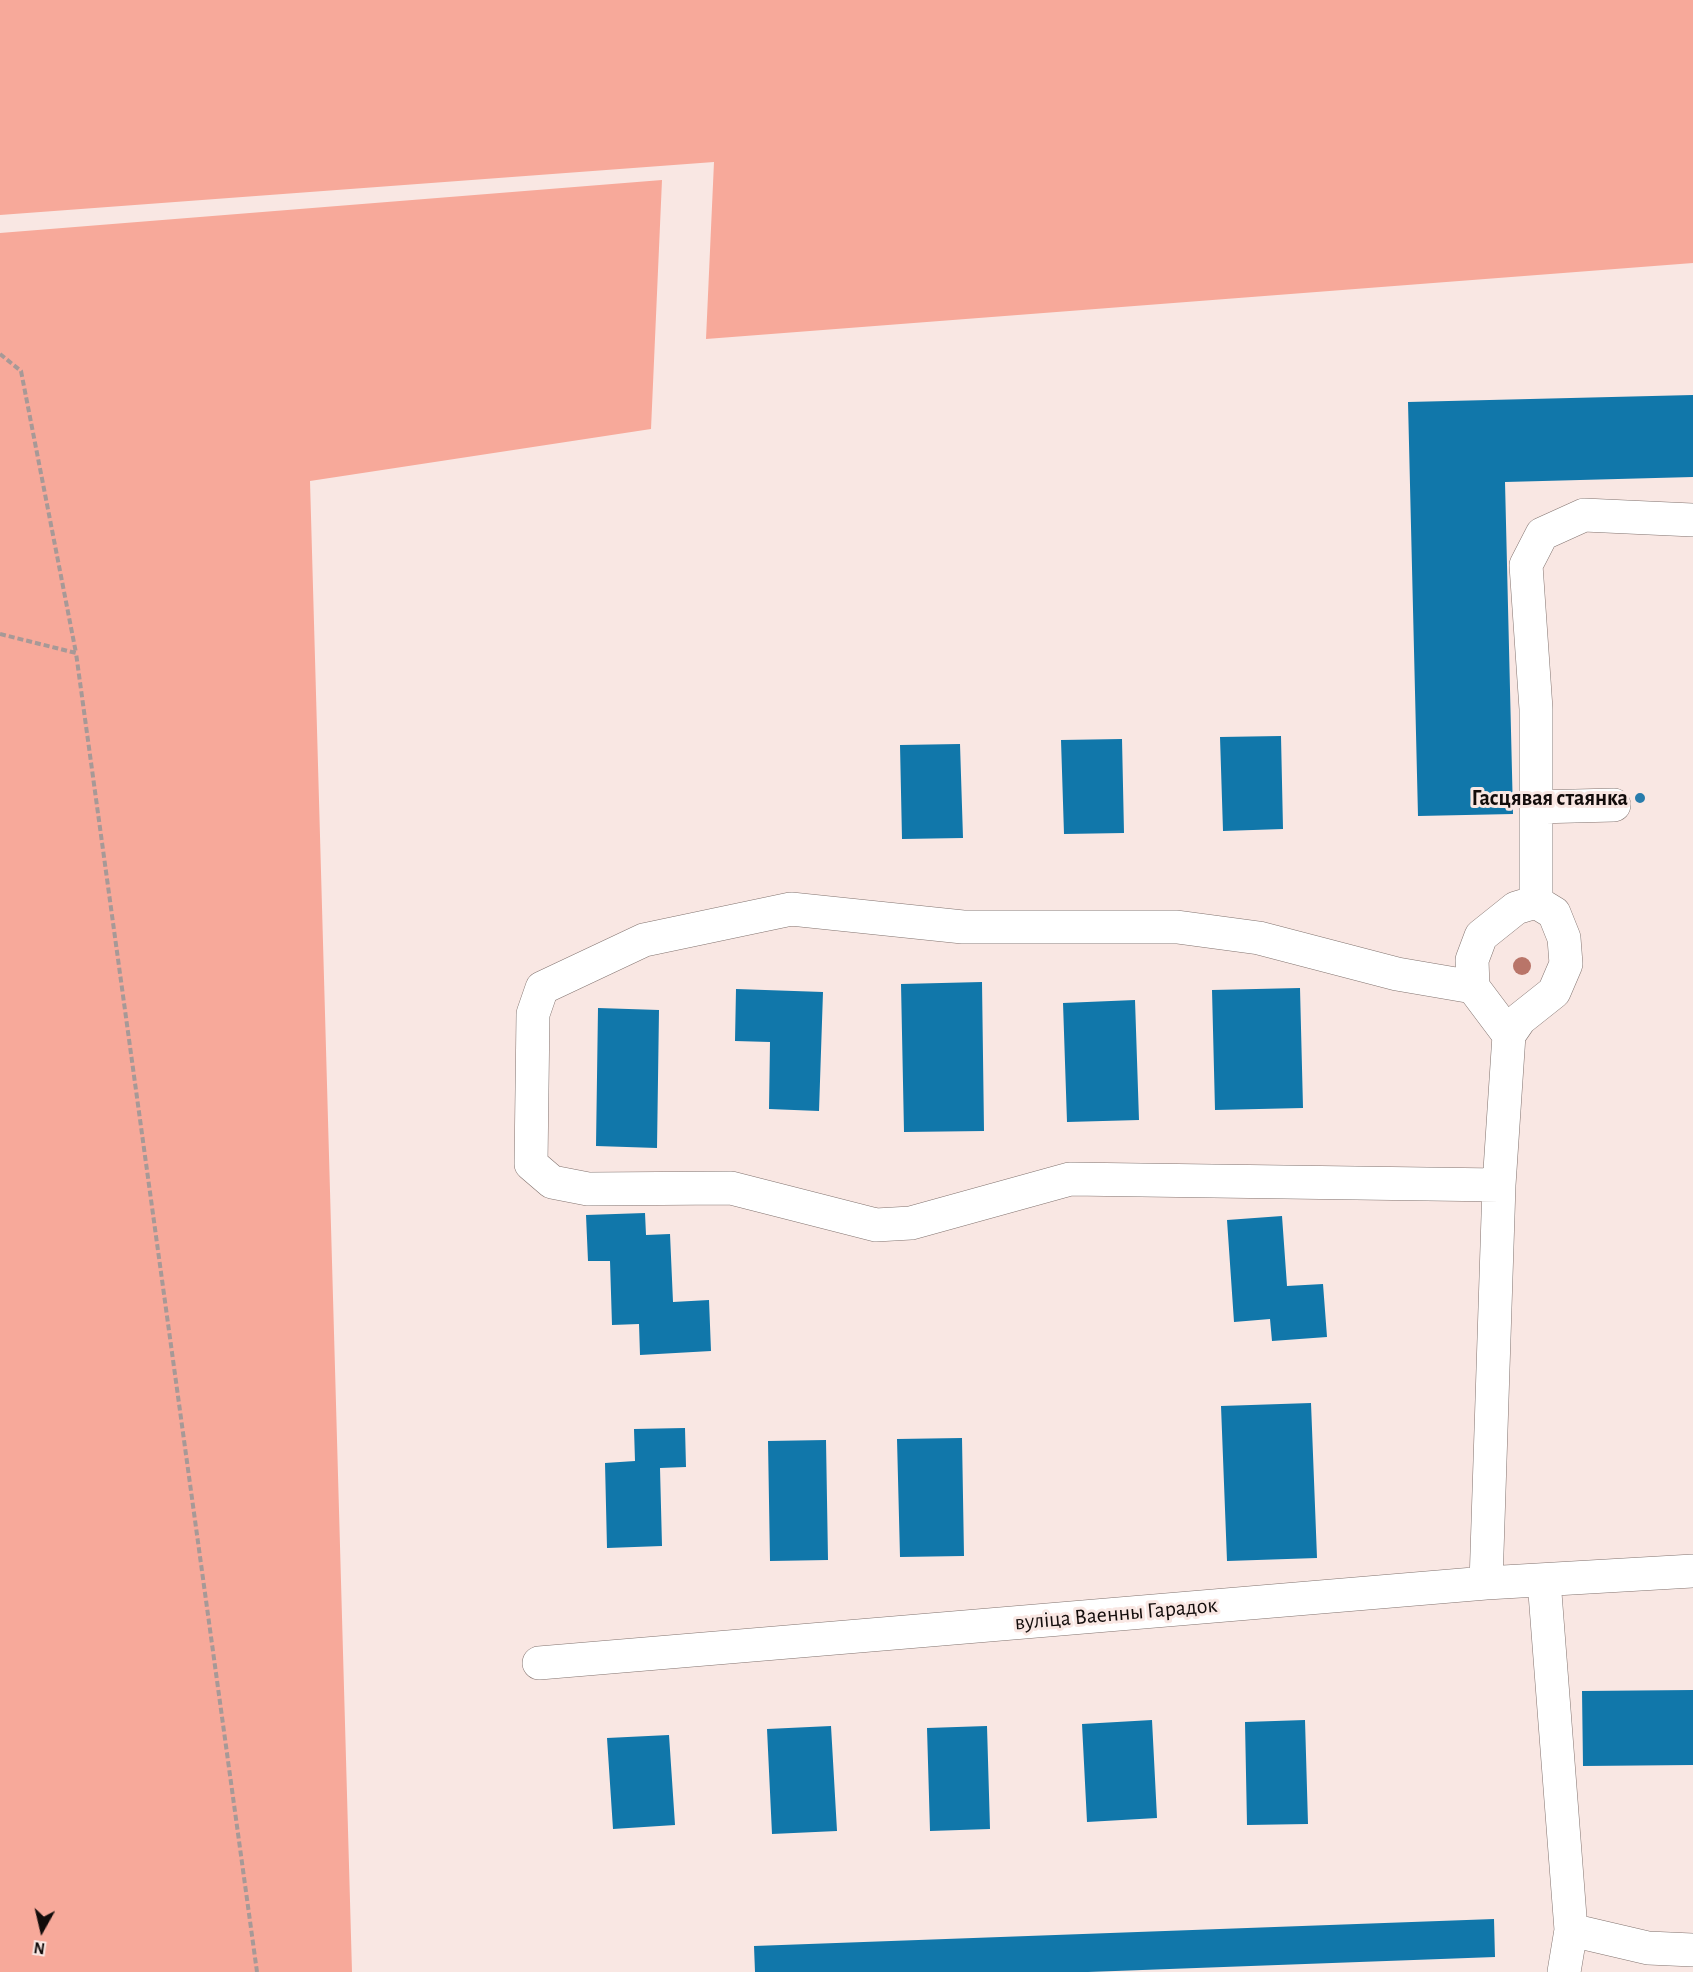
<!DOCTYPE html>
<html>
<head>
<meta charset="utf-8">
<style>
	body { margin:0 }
	#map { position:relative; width:1693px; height:1972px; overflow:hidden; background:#f9e7e3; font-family:"Alegreya Sans",sans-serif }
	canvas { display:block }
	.north { position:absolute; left:12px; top:1900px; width:60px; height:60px; -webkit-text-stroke:4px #f9e7e3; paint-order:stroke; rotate:188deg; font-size:16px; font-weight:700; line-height:24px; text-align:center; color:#120c0b }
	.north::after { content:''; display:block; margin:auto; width:21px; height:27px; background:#120c0b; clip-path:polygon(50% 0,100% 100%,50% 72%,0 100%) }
</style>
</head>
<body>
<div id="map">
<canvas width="1693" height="1972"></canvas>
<div class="north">N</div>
</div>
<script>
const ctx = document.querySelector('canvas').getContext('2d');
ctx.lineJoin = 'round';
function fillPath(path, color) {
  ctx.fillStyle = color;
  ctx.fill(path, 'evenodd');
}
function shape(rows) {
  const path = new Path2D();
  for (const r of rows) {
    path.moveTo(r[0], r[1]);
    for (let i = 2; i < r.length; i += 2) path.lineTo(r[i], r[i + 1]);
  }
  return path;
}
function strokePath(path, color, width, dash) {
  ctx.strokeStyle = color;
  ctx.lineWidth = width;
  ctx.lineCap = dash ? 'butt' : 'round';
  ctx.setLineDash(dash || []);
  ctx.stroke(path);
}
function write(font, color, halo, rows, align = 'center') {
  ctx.font = font + ' "Alegreya Sans",sans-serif';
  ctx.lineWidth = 6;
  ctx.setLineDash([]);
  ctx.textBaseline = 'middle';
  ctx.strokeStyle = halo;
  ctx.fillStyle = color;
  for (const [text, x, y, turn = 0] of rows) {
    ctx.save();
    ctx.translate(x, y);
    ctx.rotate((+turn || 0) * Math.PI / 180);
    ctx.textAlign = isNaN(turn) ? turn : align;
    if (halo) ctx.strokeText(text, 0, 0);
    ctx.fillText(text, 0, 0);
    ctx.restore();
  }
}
fillPath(shape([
	[0,0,1693,0,1693,263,706,339,714,162,0,215],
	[662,180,651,429,310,481,352,1972,0,1972,0,233]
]), '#f7a99a');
fillPath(shape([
	[1693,395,1693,477,1505,482,1513,814,1418,816,1408,402],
	[1281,736,1283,829,1223,831,1220,737],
	[1122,739,1124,833,1064,834,1061,740],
	[960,744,963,838,902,839,900,745],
	[982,982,984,1131,904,1132,901,984],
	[1300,988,1303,1108,1215,1110,1212,990],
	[736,989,823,992,819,1111,769,1109,770,1042,735,1041],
	[1135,1000,1139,1120,1067,1122,1063,1003],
	[598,1008,659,1010,657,1148,596,1146],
	[645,1213,646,1235,670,1234,673,1302,709,1300,711,1351,640,1355,639,1324,612,1325,610,1261,588,1261,586,1215],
	[1282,1216,1287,1286,1323,1284,1327,1337,1272,1341,1270,1319,1234,1322,1227,1220],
	[1311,1403,1317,1558,1227,1561,1221,1406],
	[685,1428,686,1467,660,1468,662,1546,607,1548,605,1463,635,1461,634,1429],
	[962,1438,964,1556,900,1557,897,1439],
	[826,1440,828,1560,770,1561,768,1441],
	[1693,1690,1693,1765,1583,1766,1582,1691],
	[1152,1720,1157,1818,1087,1822,1082,1724],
	[1305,1720,1308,1824,1247,1825,1245,1722],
	[831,1726,837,1831,772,1834,767,1729],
	[987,1726,990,1829,930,1831,927,1728],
	[669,1735,675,1825,613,1829,607,1738],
	[1494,1919,1495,1957,1088,1972,755,1972,754,1946]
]), '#17a');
const minor = shape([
	[1536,807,1614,805],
	[1536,902,1536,709,1526,565,1542,534,1584,515,1693,520],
	[1473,987,1397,974,1259,938,1177,927,963,927,791,909,644,940,542,988,533,1014,531,1164,552,1182,588,1189,731,1188,876,1225,911,1223,1070,1179,1499,1185],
	[1509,1035,1473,987,1472,960,1481,936,1516,908,1536,902],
	[1544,1580,1571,1930,1564,1972],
	[1486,1583,1499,1185,1509,1035,1520,1019,1554,992,1566,964,1564,938,1554,913,1536,902],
	[539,1663,1486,1583,1693,1571],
	[1571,1930,1648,1948,1693,1950]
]);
strokePath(minor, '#82736f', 34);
strokePath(shape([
	[0,354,21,371,76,653],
	[0,634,76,653,257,1972]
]), '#a79997', 4, [6, 3]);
strokePath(minor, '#fff', 33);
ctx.fillStyle = '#b97569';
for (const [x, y] of [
	[1522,966]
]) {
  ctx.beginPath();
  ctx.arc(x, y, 9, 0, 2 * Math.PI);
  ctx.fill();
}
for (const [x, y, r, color] of [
	[1640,798,6,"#287cac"]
]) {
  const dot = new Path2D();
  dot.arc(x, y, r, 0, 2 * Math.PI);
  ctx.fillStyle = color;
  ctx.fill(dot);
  strokePath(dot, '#f9e7e3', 2);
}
write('bold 22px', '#120c0b', '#f9e7e3', [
	["Гасцявая стаянка",1628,798]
], 'right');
write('22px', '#120c0b', '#f9e7e3', [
	["вуліца Ваенны Гарадок",1116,1614,-5]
]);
</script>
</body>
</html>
